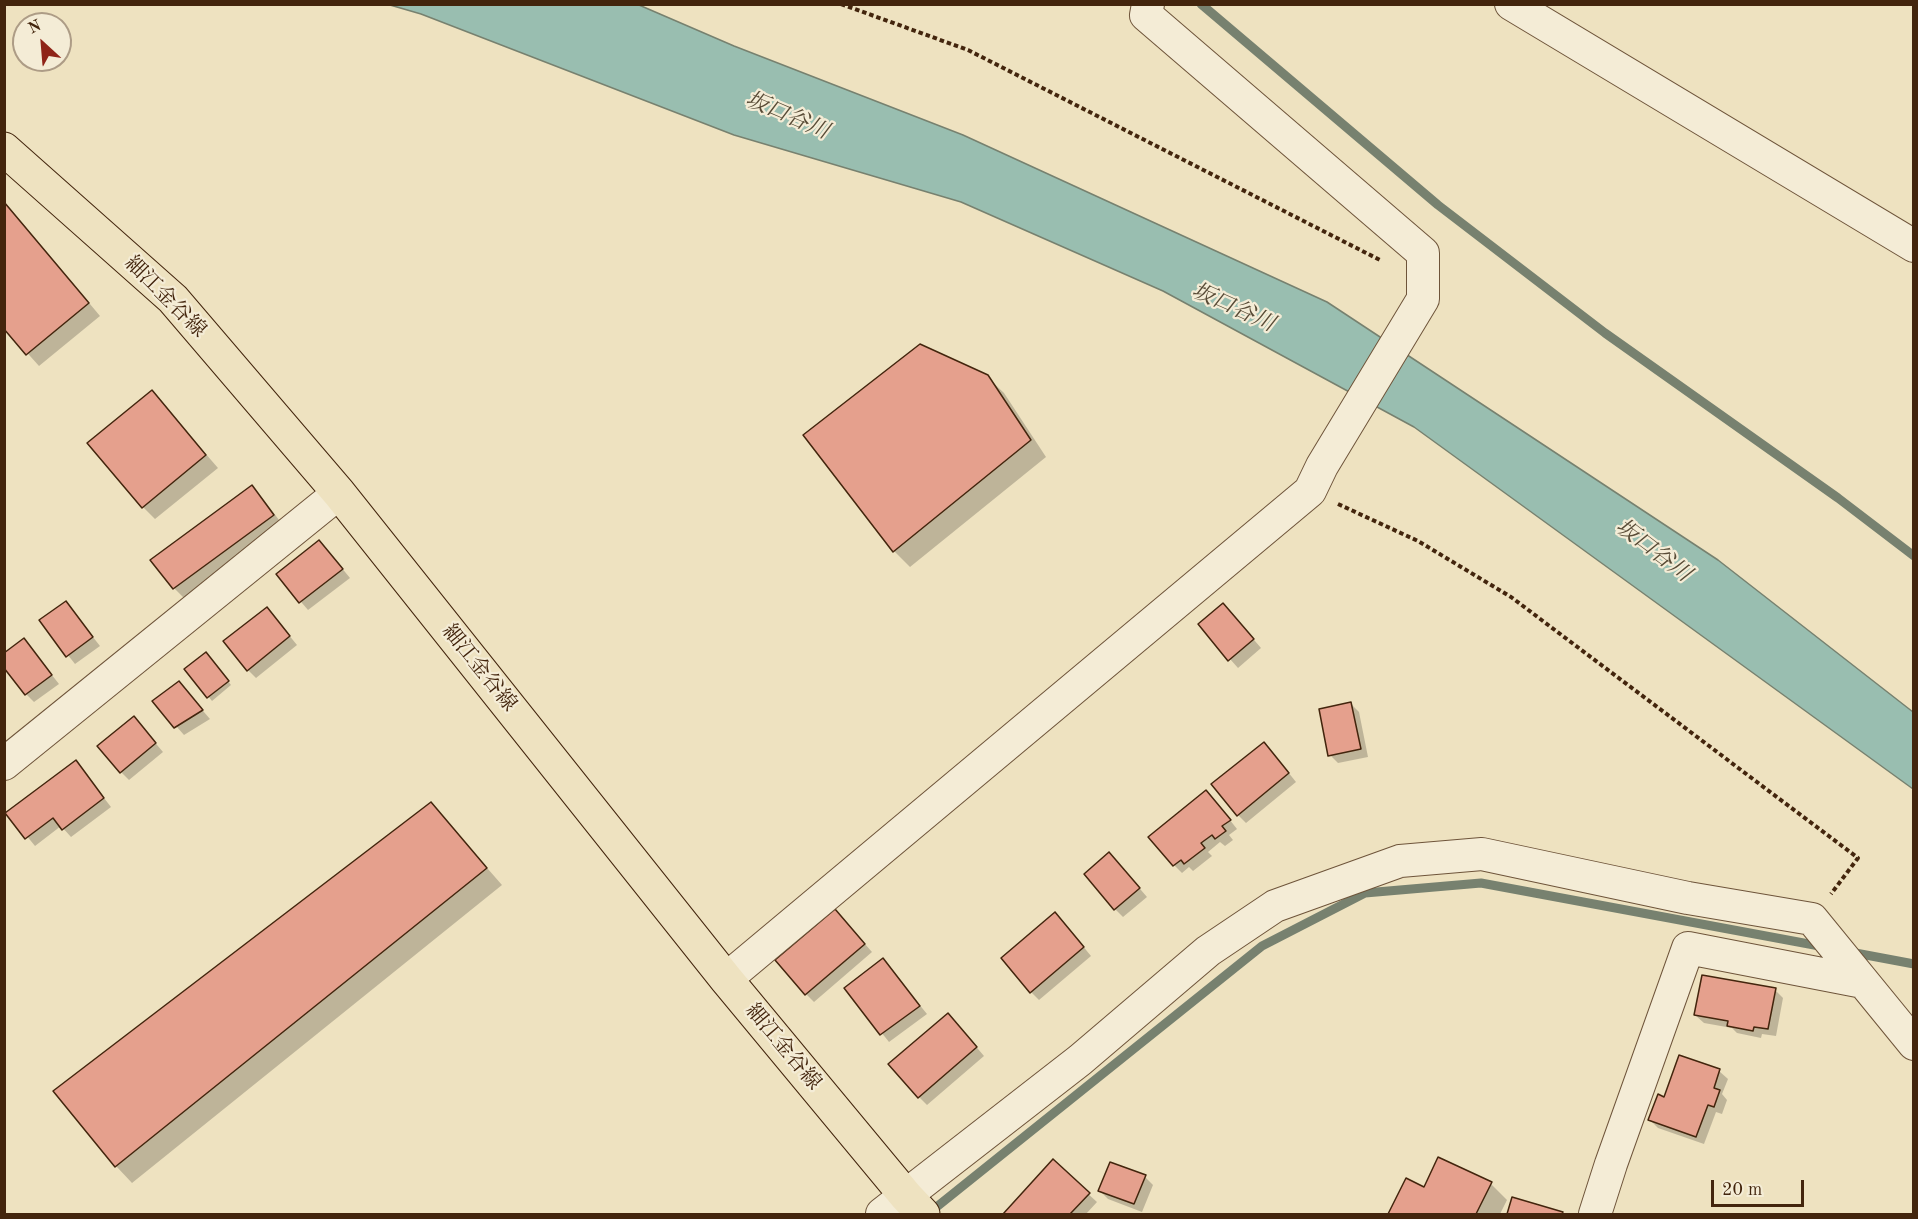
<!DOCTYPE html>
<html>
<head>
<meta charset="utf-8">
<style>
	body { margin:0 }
	#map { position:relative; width:1918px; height:1219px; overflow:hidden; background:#eee2c0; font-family:"Old Standard TT",serif }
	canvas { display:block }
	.frame { position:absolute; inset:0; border:6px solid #43250d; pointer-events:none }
	.north { position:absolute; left:12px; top:12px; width:60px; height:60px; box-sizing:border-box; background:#f4ecd6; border:2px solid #ad9c86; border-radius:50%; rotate:334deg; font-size:16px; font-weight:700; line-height:24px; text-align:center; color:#43250d }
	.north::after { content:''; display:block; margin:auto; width:21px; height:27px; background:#8f2418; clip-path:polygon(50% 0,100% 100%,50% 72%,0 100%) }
	.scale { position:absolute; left:1711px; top:1180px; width:93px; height:27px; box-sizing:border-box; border:3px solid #43250d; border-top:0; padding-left:8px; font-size:18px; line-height:21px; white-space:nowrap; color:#43250d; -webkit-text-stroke:4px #f4ecd6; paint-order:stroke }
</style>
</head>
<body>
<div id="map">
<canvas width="1918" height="1219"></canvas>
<div class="frame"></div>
<div class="north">N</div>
<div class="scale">20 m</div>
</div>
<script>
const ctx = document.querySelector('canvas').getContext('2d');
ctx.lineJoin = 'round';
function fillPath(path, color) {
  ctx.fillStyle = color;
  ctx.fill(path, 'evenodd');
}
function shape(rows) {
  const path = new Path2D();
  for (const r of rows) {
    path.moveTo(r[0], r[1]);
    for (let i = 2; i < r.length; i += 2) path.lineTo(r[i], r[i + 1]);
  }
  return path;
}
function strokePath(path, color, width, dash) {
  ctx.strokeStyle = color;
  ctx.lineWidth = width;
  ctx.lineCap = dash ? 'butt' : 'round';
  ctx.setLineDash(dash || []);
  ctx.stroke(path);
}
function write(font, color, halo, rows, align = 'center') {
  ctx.font = font + ' "Old Standard TT","Noto Serif JP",serif';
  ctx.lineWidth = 4.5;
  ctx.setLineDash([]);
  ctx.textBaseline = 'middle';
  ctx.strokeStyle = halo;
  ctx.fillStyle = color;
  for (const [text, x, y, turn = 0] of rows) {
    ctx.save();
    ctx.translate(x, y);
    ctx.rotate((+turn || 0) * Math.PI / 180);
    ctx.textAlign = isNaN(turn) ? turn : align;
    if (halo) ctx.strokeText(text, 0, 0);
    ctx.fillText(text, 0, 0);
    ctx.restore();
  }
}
const water = shape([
	[390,5,639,5,734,46,963,135,1327,302,1718,560,1913,712,1913,789,1414,427,1163,291,961,202,734,135,421,14,390,5]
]);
fillPath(water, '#99beb0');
strokePath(water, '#77816f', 1.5);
fillPath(shape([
	[4,201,100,316,39,366,4,327],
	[987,377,1004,393,1046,457,910,567,894,551],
	[152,392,218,468,155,519,143,507],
	[252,487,264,500,285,528,186,600,174,588],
	[327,550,350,578,308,610,278,575],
	[66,603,100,646,75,664,41,621],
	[1231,613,1261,648,1238,668,1230,659],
	[275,618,297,645,256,678,248,670],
	[24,640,59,684,34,702,26,694],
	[210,657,231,685,212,701,187,670],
	[179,683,210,719,184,735,154,701],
	[1351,704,1359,712,1368,757,1338,763,1330,755],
	[141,726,163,752,129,780,121,772],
	[1272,752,1296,782,1246,823,1238,815],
	[76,762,111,807,71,837,61,826,35,846,8,813],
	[1214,800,1237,829,1229,835,1233,840,1225,846,1220,842,1208,852,1212,856,1193,871,1189,867,1182,873,1174,865],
	[431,804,502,885,132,1183,116,1166,55,1092],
	[1117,862,1147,897,1123,917,1115,909],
	[843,919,872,952,814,1002,806,994],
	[1063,922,1091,956,1039,1000,1031,992],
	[883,960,927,1014,889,1042,846,988],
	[1775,990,1783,998,1776,1036,1762,1034,1761,1038,1737,1033,1732,1028,1704,1023,1695,1015],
	[956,1023,984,1056,927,1105,919,1097],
	[1719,1071,1728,1079,1722,1094,1727,1100,1722,1114,1716,1112,1704,1144,1658,1128,1650,1120,1665,1099],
	[1053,1162,1097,1202,1086,1214,1005,1214],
	[1145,1177,1153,1185,1142,1212,1108,1199,1100,1191],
	[1407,1180,1425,1189,1491,1184,1507,1200,1500,1214,1390,1214],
	[1513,1199,1562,1213,1563,1214,1509,1214]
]), '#0003');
strokePath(shape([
	[1201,4,1438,205,1605,333,1838,498,1914,556],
	[1850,952,1914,964],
	[929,1213,1262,946,1365,893,1481,883,1825,947]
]), '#77816f', 9);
const building = shape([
	[4,202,89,303,26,355,4,329,4,202],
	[920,344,988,375,1031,440,893,552,803,435,920,344],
	[152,390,206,455,142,508,87,443,152,390],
	[252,485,274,515,173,589,150,560,252,485],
	[319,540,343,569,299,603,276,574,319,540],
	[66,601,93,637,66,657,39,620,66,601],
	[1223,603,1254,639,1228,661,1198,624,1223,603],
	[267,607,290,636,247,671,223,641,267,607],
	[24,638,52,675,25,695,4,668,4,653,24,638],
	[206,652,229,681,207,698,184,669,206,652],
	[179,681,203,710,174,728,152,701,179,681],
	[1351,702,1361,749,1328,756,1319,709,1351,702],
	[134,716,156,743,120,773,97,746,134,716],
	[1264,742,1289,773,1237,816,1211,784,1264,742],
	[76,760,104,798,62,830,53,818,25,839,5,813,76,760],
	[1206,790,1231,820,1222,826,1226,831,1215,839,1212,835,1201,843,1205,848,1184,864,1181,860,1173,866,1148,837,1206,790],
	[431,802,487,868,115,1167,53,1091,431,802],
	[1109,852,1140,888,1114,910,1084,874,1109,852],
	[835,909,865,944,805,995,775,960,835,909],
	[1055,912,1084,947,1030,993,1001,958,1055,912],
	[883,958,920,1006,880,1035,844,988,883,958],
	[1702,975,1776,988,1768,1029,1754,1027,1753,1031,1727,1026,1728,1021,1694,1015,1702,975],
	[948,1013,977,1047,918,1098,888,1064,948,1013],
	[1679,1055,1720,1069,1714,1088,1720,1090,1714,1107,1708,1105,1696,1137,1648,1120,1658,1094,1664,1097,1679,1055],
	[1438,1157,1492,1182,1476,1214,1388,1214,1406,1178,1424,1187,1438,1157],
	[1053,1159,1090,1193,1070,1214,1003,1214,1053,1159],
	[1110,1162,1146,1175,1134,1204,1098,1191,1110,1162],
	[1512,1197,1563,1212,1562,1214,1507,1214,1512,1197]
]);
fillPath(building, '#e5a08d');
strokePath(building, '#43250d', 1.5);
const street = shape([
	[1511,4,1914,246],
	[4,764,339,493],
	[726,979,1310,491,1322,466,1423,299,1423,253,1146,15,1148,4],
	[882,1214,1080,1060,1208,951,1275,906,1400,861,1482,854,1688,898,1812,919,1914,1044],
	[1595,1214,1611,1164,1688,948,1863,982]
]);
const primary = shape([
	[4,149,173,299,339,493,726,979,906,1196,923,1214]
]);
strokePath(street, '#6e543a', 34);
strokePath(primary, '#43250d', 35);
strokePath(shape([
	[841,4,968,50,1380,260],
	[1338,504,1418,541,1511,597,1858,858,1831,894]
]), '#43250d', 4, [4.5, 3]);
strokePath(street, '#f4ecd6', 32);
strokePath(primary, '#eee2c0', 33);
write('21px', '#43250d', '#f4ecd6', [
	["細江金谷線",165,297,45],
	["細江金谷線",479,668,51],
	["細江金谷線",783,1047,50]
]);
write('italic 22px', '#584b36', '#f4ecd6', [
	["坂口谷川",787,116,23],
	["坂口谷川",1233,308,24],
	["坂口谷川",1653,551,37]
]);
</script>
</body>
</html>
